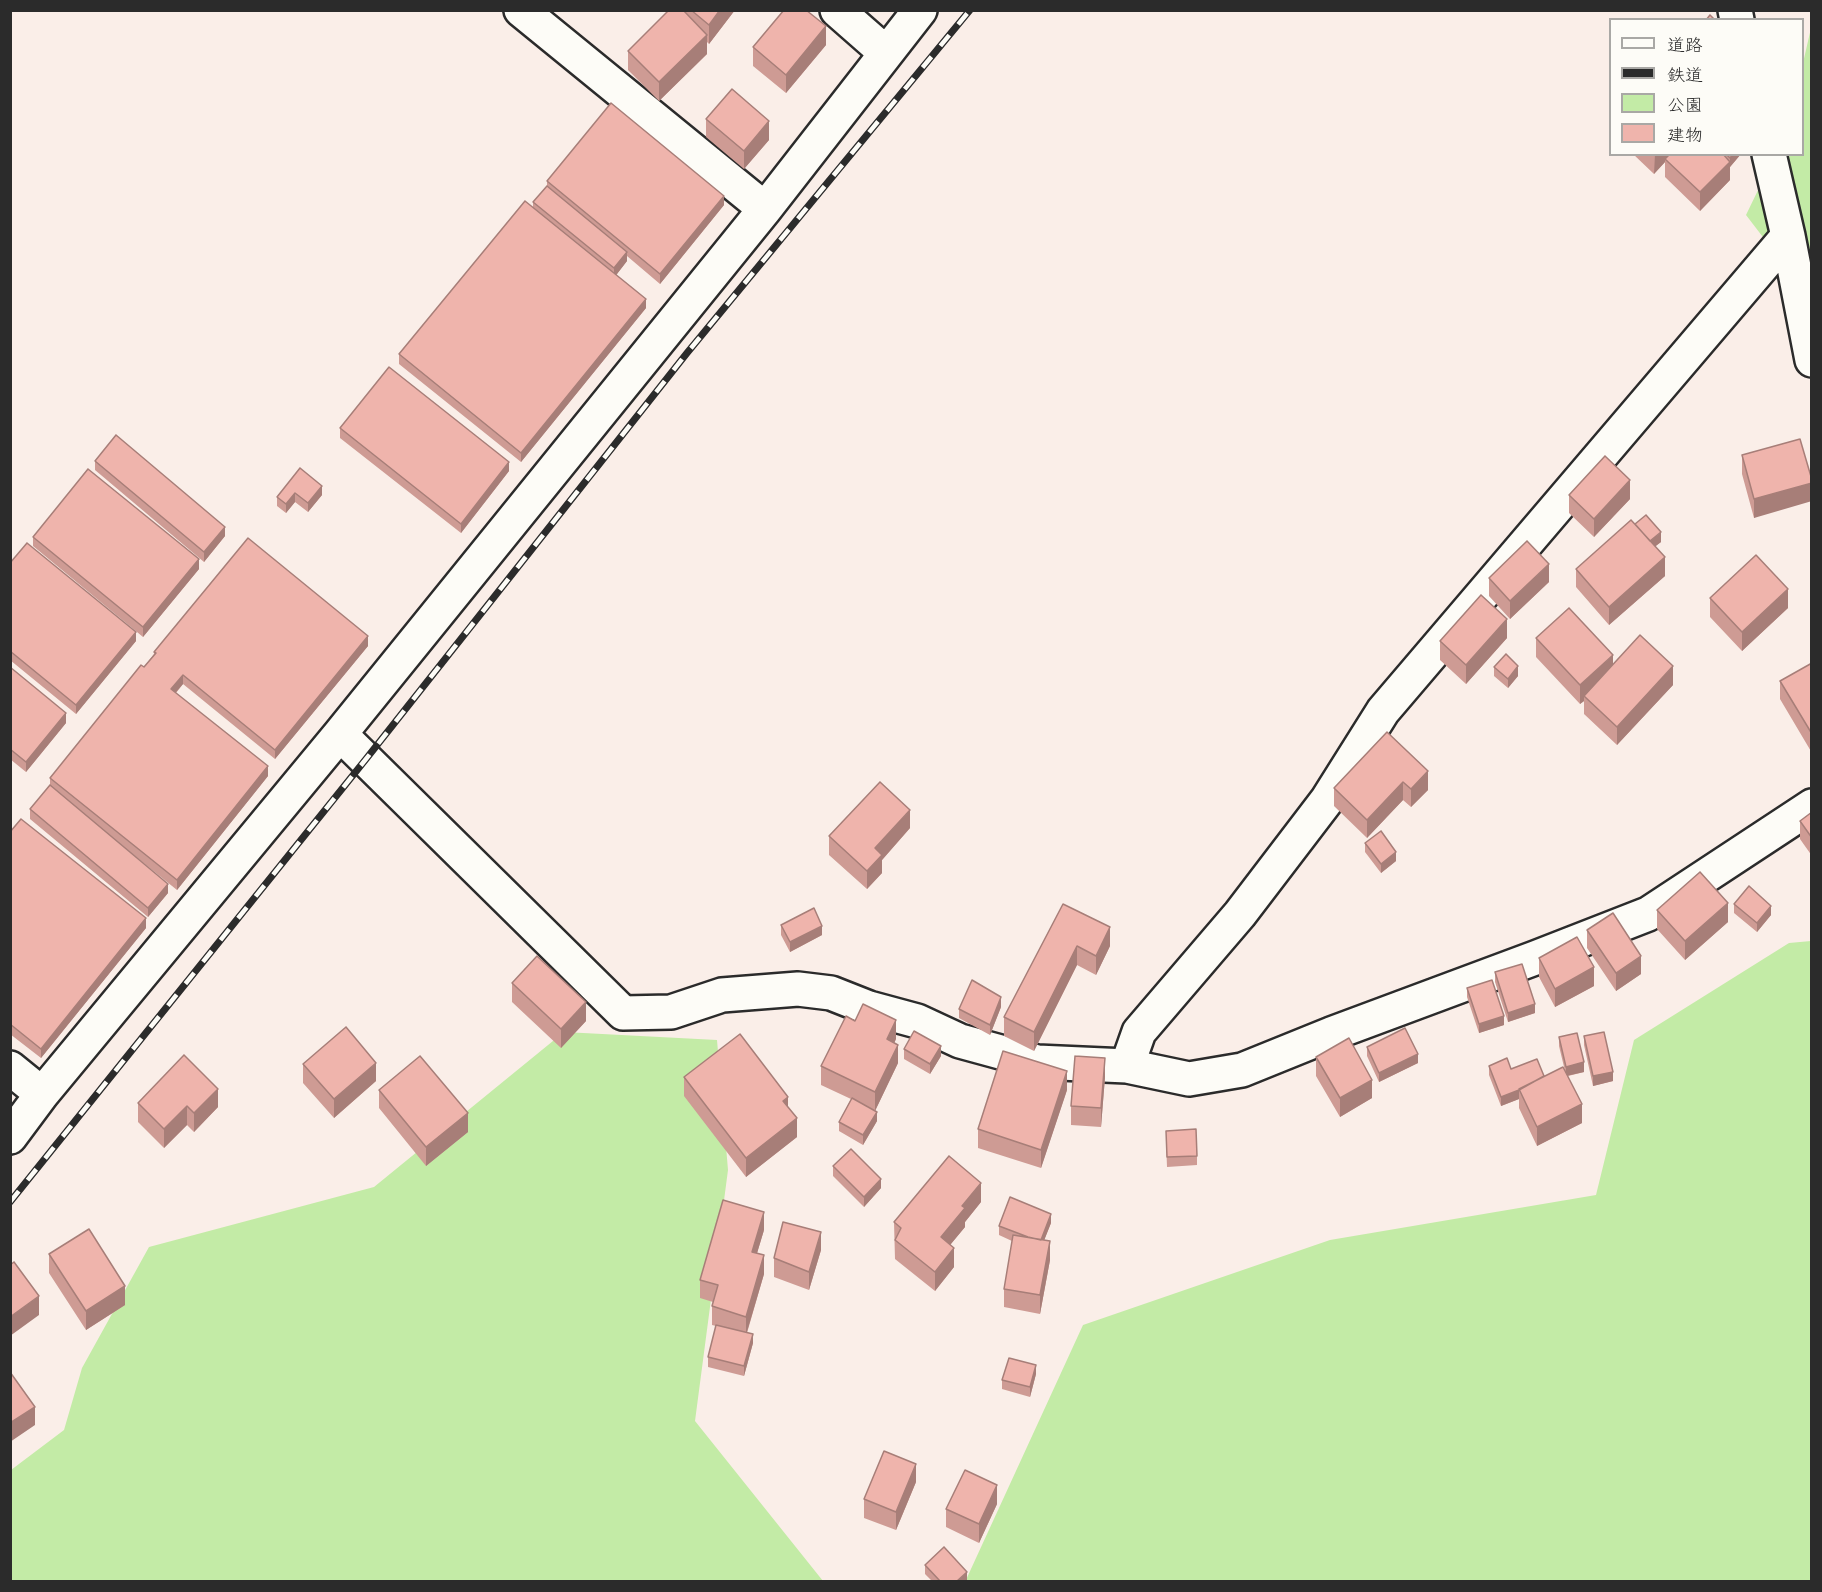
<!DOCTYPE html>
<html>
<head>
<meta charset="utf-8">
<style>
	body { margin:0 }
	#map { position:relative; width:1822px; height:1592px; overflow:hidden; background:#faeee8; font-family:Mali,"Klee One",sans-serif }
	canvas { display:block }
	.frame { position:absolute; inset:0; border:12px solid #2b2b2b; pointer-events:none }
	.legend { position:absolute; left:1609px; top:18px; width:195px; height:138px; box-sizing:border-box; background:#fdfcf7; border:2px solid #a9a8a5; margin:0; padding:8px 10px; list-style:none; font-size:18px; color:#2b2b2b }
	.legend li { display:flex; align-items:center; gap:12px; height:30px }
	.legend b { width:30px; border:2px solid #a9a8a5 }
</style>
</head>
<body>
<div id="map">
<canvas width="1822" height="1592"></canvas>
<div class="frame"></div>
<ul class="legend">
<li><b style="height:8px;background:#fdfcf7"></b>道路</li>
<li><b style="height:8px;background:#2b2b2b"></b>鉄道</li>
<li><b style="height:16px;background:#c3eba6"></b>公園</li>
<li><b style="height:16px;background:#efb4ac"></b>建物</li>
</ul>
</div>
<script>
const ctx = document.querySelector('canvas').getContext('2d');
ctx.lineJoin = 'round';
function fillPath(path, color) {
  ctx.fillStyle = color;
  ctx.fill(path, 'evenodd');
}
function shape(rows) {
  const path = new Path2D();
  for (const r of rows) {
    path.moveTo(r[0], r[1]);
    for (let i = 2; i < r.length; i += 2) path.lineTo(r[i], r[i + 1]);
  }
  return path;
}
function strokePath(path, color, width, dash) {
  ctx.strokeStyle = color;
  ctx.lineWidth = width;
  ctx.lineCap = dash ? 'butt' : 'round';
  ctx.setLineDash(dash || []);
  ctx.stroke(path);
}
fillPath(shape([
	[1811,28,1811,275,1782,262,1746,215,1775,155,1802,154,1803,63],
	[1811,941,1811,1581,965,1582,1083,1325,1330,1240,1596,1195,1634,1040,1789,943],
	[564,1032,717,1040,728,1170,695,1421,823,1581,11,1582,11,1470,64,1430,82,1368,149,1247,374,1187]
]), '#c3eba6');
const street = shape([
	[521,10,765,209],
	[837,10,886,53],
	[1735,10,1737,20],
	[1769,154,1788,236,1812,360],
	[340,734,623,1013,671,1012,722,995,798,989,831,993,869,1008,917,1021,960,1041,1037,1062,1127,1066,1189,1079,1242,1070,1331,1034,1535,958,1648,914,1812,806],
	[1127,1066,1139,1032,1240,914,1327,800,1383,711,1788,236],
	[10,1068,42,1094],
	[10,1137,42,1094,340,734,765,209,920,10]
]);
strokePath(street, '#2b2b2b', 38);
strokePath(street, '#fdfcf7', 33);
const rail = shape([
	[10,1202,366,759,687,353,970,10]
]);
strokePath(rail, '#2b2b2b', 7);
strokePath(rail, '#fdfcf7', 4.5, [14]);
fillPath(shape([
	[669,10,735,10,709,44,707,42,707,54,659,101,628,70,628,51],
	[826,45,786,93,753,66,753,47],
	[706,119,769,140,744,169,706,137],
	[1633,154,1741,154,1730,167,1730,180,1700,211,1665,177,1665,162,1654,174],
	[547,181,724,205,660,284,627,256,627,261,616,275,646,308,521,462,399,364,399,354,533,208,533,202,547,186],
	[340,428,509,471,461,533,340,438],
	[1742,455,1812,480,1754,518,1742,474],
	[95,461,225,536,204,562,95,470],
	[322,486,322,495,308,512,295,502,286,513,277,506,277,497],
	[1569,495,1630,499,1594,537,1569,513],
	[1635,524,1661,542,1655,546,1665,576,1609,625,1576,587,1576,569],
	[33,537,199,569,143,637,33,546],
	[10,563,136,641,76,714,10,660],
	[1489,578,1549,582,1510,619,1489,596],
	[1710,598,1788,608,1742,651,1710,617],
	[1507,638,1466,684,1440,660,1440,641],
	[1536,638,1613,665,1673,685,1617,745,1584,714,1584,701,1580,704,1536,657],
	[368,646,275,759,183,684,176,693,268,776,177,890,115,840,168,893,148,917,30,819,30,809,50,786,50,778,144,667,154,654,154,652],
	[1812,663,1812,753,1780,699,1780,681],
	[10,667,66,723,26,772,10,759],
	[1494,667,1518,676,1508,688,1494,676],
	[1387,732,1428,790,1411,807,1403,800,1367,838,1334,806,1334,788],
	[1812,812,1812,856,1800,839,1800,821],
	[910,828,882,860,882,873,867,889,829,855,829,836],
	[10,832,146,928,41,1058,10,1034],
	[1365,843,1396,861,1381,873,1365,852],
	[1063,904,1110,946,1096,975,1077,965,1034,1051,1004,1036,1004,1017],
	[1734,904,1771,915,1757,932,1734,913],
	[1657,910,1728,922,1685,960,1657,929],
	[781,925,822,935,790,952,781,935],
	[1587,930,1641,974,1616,991,1587,948],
	[1539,958,1594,986,1555,1007,1539,977],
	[1495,972,1535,1013,1508,1022,1495,982],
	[512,983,586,1021,561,1048,512,1002],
	[1467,988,1504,1025,1479,1033,1467,997],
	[1001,1007,990,1035,959,1018,959,1009],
	[1584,1036,1613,1081,1593,1086,1584,1045],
	[1559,1037,1584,1072,1568,1076,1582,1123,1537,1146,1519,1108,1519,1099,1501,1106,1489,1075,1489,1066,1511,1069,1544,1076,1565,1071,1559,1046],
	[896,1039,894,1043,898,1063,875,1111,877,1121,863,1145,839,1131,839,1122,851,1099,821,1085,821,1066],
	[1367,1047,1418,1063,1379,1082,1367,1056],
	[904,1049,941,1056,930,1074,904,1059],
	[1316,1057,1372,1098,1340,1117,1316,1076],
	[303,1064,376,1081,334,1118,303,1083],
	[684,1077,788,1107,797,1137,746,1177,684,1096],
	[1105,1077,1101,1127,1071,1125,1071,1106],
	[379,1090,468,1132,426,1166,379,1108],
	[1067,1090,1041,1168,978,1148,978,1129],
	[138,1103,218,1107,194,1132,187,1125,164,1148,138,1122],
	[1166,1140,1197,1156,1197,1165,1167,1167],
	[833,1166,881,1188,864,1207,833,1176],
	[981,1202,965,1222,965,1227,950,1245,954,1267,935,1291,895,1259,894,1222],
	[1051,1223,1044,1240,1050,1260,1040,1314,1004,1307,1004,1289,1012,1241,999,1235,999,1226],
	[764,1230,757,1253,764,1274,747,1333,753,1343,744,1376,708,1367,708,1357,716,1326,712,1325,712,1306,713,1302,700,1298,700,1280],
	[821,1250,809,1290,774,1277,774,1258],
	[49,1254,125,1305,86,1330,49,1273],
	[1036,1374,1030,1397,1002,1389,1002,1380],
	[916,1482,896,1530,864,1518,864,1499],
	[997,1504,979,1543,946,1527,946,1509],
	[925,1565,967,1581,932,1581,925,1574]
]), '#ce9b94');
fillPath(shape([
	[720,10,735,10,709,44,709,25],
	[826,26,826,45,786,93,786,75],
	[707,35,707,54,659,101,659,82],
	[769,121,769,140,744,169,744,151],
	[1655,154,1673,154,1665,159,1665,162,1654,174],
	[1733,154,1741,154,1730,167,1730,180,1700,211,1700,192,1730,162,1730,158],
	[724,196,724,205,660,284,660,274],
	[627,252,627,261,614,278,614,268],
	[646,299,646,308,521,462,521,453],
	[509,462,509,471,461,533,461,524],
	[1630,480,1630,499,1594,537,1594,519],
	[1812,483,1812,501,1754,518,1754,499],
	[322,486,322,495,308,512,308,503],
	[295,493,295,502,286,513,286,504],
	[225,527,225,536,204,562,204,552],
	[1661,532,1661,542,1647,553,1647,544],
	[1665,557,1665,576,1609,625,1609,607],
	[199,559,199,569,143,637,143,627],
	[1549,564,1549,582,1510,619,1510,601],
	[1788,589,1788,608,1742,651,1742,632],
	[1507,619,1507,638,1466,684,1466,665],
	[136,632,136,641,76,714,76,705],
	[368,636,368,646,275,759,275,750],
	[1613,655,1613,674,1584,696,1584,701,1580,704,1580,685],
	[1518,666,1518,676,1508,688,1508,679],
	[1673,666,1673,685,1617,745,1617,727],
	[183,675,183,684,171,698,171,689],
	[66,713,66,723,26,772,26,762],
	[268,766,268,776,177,890,177,880],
	[1428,771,1428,790,1411,807,1411,789],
	[1403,782,1403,800,1367,838,1367,820],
	[910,810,910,828,882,860,882,873,867,889,867,871,875,848],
	[1396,852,1396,861,1381,873,1381,864],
	[168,884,168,893,148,917,148,908],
	[1728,903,1728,922,1685,960,1685,941],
	[1771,906,1771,915,1757,932,1757,923],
	[146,918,146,928,41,1058,41,1049],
	[822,926,822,935,790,952,790,942],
	[1110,927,1110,946,1096,975,1096,956],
	[1077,946,1077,965,1034,1051,1034,1032],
	[1641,956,1641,974,1616,991,1616,973],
	[1594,967,1594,986,1555,1007,1555,989],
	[1001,997,1001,1007,990,1035,990,1025],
	[586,1002,586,1021,561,1048,561,1029],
	[1535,1004,1535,1013,1508,1022,1508,1013],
	[1504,1016,1504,1025,1479,1033,1479,1024],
	[896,1020,896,1039,887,1058,887,1039],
	[898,1045,898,1063,875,1111,875,1092],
	[941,1046,941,1056,930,1074,930,1064],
	[1418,1054,1418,1063,1379,1082,1379,1073],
	[1105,1058,1105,1077,1101,1127,1101,1108],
	[1584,1062,1584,1072,1566,1076,1566,1067],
	[376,1063,376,1081,334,1118,334,1099],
	[1067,1071,1067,1090,1041,1168,1041,1150],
	[1613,1072,1613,1081,1593,1086,1593,1076],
	[1372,1080,1372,1098,1340,1117,1340,1098],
	[218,1089,218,1107,194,1132,194,1113],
	[1519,1090,1519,1099,1501,1106,1501,1097],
	[788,1097,788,1115,783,1101],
	[1582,1104,1582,1123,1537,1146,1537,1127],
	[187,1106,187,1125,164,1148,164,1129],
	[877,1112,877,1121,863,1145,863,1135],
	[468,1113,468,1132,426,1166,426,1147],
	[797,1118,797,1137,746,1177,746,1158],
	[881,1179,881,1188,864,1207,864,1197],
	[981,1183,981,1202,965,1222,965,1227,941,1256,941,1237,962,1206],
	[764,1212,764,1230,752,1270,752,1252],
	[1051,1214,1051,1223,1040,1251,1040,1242],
	[821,1232,821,1250,809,1290,809,1272],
	[1050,1241,1050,1260,1040,1314,1040,1295],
	[954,1248,954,1267,935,1291,935,1272],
	[764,1255,764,1274,746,1335,746,1317],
	[125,1286,125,1305,86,1330,86,1311],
	[39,1296,39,1315,10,1336,10,1317],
	[753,1334,753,1343,744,1376,744,1366],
	[1036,1365,1036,1374,1030,1397,1030,1387],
	[35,1407,35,1425,10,1442,10,1423],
	[916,1464,916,1482,896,1530,896,1512],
	[997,1485,997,1504,979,1543,979,1524],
	[967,1572,967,1581,957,1581]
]), '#a77e78');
const building = shape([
	[669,10,683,10,707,35,659,82,628,51,669,10],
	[691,10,720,10,709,25,691,10],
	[784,10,806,10,826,26,786,75,753,47,784,10],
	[1710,15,1715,20,1706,20,1710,15],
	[732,89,769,121,744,151,706,119,732,89],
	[611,103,724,196,660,274,547,181,611,103],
	[1670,154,1723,154,1730,162,1700,192,1665,159,1670,154],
	[1726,154,1733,154,1730,158,1726,154],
	[547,186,627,252,614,268,533,202,547,186],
	[525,201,646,299,521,453,399,354,525,201],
	[389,367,509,462,461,524,340,428,389,367],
	[116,435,225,527,204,552,95,461,116,435],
	[1800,439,1812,480,1812,483,1754,499,1742,455,1800,439],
	[1605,456,1630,480,1594,519,1569,495,1605,456],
	[300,468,322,486,308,503,295,493,286,504,277,497,300,468],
	[88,469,199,559,143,627,33,537,88,469],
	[1646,515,1661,532,1650,541,1635,524,1646,515],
	[1631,520,1665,557,1609,607,1576,569,1631,520],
	[248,538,368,636,275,750,183,675,171,689,268,766,177,880,50,778,141,665,144,667,156,653,154,652,248,538],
	[1527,541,1549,564,1510,601,1489,578,1527,541],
	[27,543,136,632,76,705,10,651,10,563,27,543],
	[1756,555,1788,589,1742,632,1710,598,1756,555],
	[1481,595,1507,619,1466,665,1440,641,1481,595],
	[1569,608,1613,655,1580,685,1536,638,1569,608],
	[1640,635,1673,666,1617,727,1584,696,1640,635],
	[1506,654,1518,666,1508,679,1494,667,1506,654],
	[1812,663,1812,734,1780,681,1812,663],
	[10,667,66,713,26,762,10,749,10,667],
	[1387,732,1428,771,1411,789,1403,782,1367,820,1334,788,1387,732],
	[880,782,910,810,875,848,882,855,867,871,829,836,880,782],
	[50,785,168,884,148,908,30,809,50,785],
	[1812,812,1812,838,1800,821,1812,812],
	[21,819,146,918,41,1049,10,1024,10,832,21,819],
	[1381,831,1396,852,1381,864,1365,843,1381,831],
	[1700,872,1728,903,1685,941,1657,910,1700,872],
	[1749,886,1771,906,1757,923,1734,904,1749,886],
	[1063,904,1110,927,1096,956,1077,946,1034,1032,1004,1017,1063,904],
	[814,908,822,926,790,942,781,925,814,908],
	[1613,913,1641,956,1616,973,1587,930,1613,913],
	[1577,937,1594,967,1555,989,1539,958,1577,937],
	[537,956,586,1002,561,1029,512,983,537,956],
	[1522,964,1535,1004,1508,1013,1495,972,1522,964],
	[972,980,1001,997,990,1025,959,1009,972,980],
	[1492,980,1504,1016,1479,1024,1467,988,1492,980],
	[863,1004,896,1020,887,1039,898,1045,875,1092,821,1066,846,1016,855,1021,863,1004],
	[346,1027,376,1063,334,1099,303,1064,346,1027],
	[1405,1028,1418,1054,1379,1073,1367,1047,1405,1028],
	[914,1031,941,1046,930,1064,904,1049,914,1031],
	[1604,1032,1613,1072,1593,1076,1584,1036,1604,1032],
	[1577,1033,1584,1062,1566,1067,1559,1037,1577,1033],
	[740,1034,788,1097,783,1101,797,1118,746,1158,684,1077,740,1034],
	[1349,1038,1372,1080,1340,1098,1316,1057,1349,1038],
	[1003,1051,1067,1071,1041,1150,978,1129,1003,1051],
	[184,1055,218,1089,194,1113,187,1106,164,1129,138,1103,184,1055],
	[420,1056,468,1113,426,1147,379,1090,420,1056],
	[1075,1056,1105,1058,1101,1108,1071,1106,1075,1056],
	[1507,1058,1511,1069,1537,1059,1544,1076,1519,1090,1501,1097,1489,1066,1507,1058],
	[1563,1067,1582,1104,1537,1127,1519,1089,1563,1067],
	[852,1098,877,1112,863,1135,839,1122,852,1098],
	[1196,1129,1197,1156,1167,1157,1166,1131,1196,1129],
	[851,1149,881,1179,864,1197,833,1166,851,1149],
	[949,1156,981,1183,962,1206,965,1208,941,1237,954,1248,935,1272,895,1240,901,1228,894,1222,949,1156],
	[1010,1197,1051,1214,1041,1240,1028,1237,999,1226,1010,1197],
	[723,1200,764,1212,752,1252,764,1255,746,1317,712,1306,718,1285,700,1280,723,1200],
	[783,1222,821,1232,809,1272,774,1258,783,1222],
	[89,1229,125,1286,86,1311,49,1254,89,1229],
	[1013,1235,1050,1241,1040,1295,1004,1289,1013,1235],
	[14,1262,39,1296,10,1317,10,1265,14,1262],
	[716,1325,753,1334,744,1366,708,1357,716,1325],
	[1009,1358,1036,1365,1030,1387,1002,1380,1009,1358],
	[10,1372,35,1407,10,1423,10,1372],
	[884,1451,916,1464,896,1512,864,1499,884,1451],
	[965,1470,997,1485,979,1524,946,1509,965,1470],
	[944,1547,967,1572,957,1581,940,1581,925,1565,944,1547]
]);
fillPath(building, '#efb4ac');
strokePath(building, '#a77e78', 1.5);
</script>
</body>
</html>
